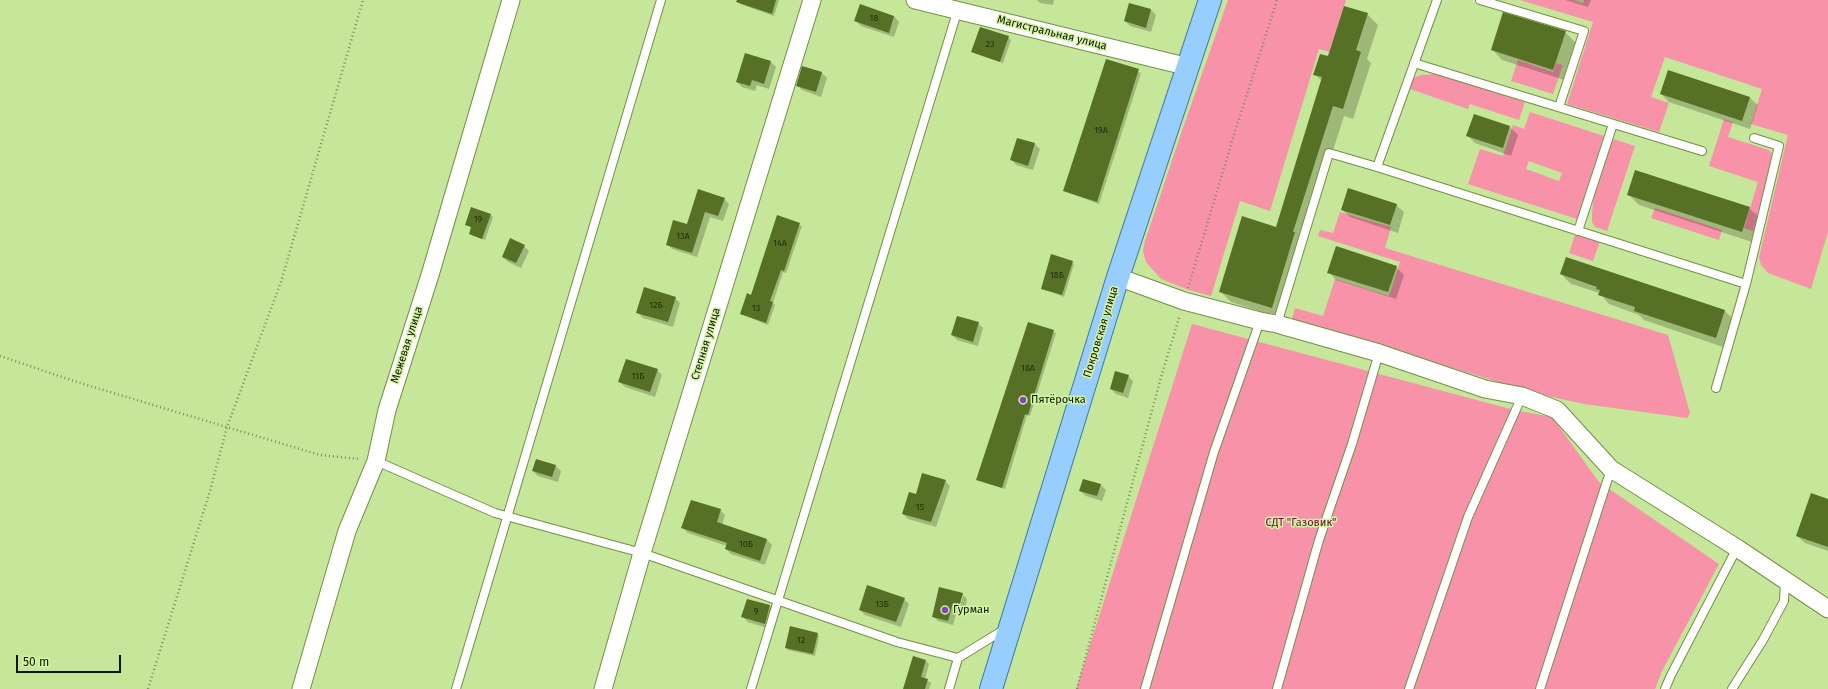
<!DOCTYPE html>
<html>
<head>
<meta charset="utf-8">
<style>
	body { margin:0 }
	#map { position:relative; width:1828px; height:689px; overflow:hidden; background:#c6e699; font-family:"Fira Sans",sans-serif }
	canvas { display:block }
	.scale { position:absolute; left:16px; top:655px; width:105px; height:18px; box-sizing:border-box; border:2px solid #0c1600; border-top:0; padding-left:5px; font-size:12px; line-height:14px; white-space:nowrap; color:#0c1600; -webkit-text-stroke:3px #d3f3a5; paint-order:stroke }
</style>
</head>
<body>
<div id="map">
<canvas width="1828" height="689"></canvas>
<div class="scale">50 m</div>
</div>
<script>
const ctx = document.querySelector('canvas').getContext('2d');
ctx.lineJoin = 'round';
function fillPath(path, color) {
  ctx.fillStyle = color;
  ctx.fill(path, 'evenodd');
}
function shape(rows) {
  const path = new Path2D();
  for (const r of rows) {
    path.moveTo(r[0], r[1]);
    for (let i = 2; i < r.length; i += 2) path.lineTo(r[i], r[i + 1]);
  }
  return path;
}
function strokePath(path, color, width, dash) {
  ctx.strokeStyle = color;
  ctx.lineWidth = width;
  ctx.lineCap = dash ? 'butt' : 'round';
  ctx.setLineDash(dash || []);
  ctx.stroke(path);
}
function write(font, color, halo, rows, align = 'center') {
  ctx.font = font + ' "Fira Sans",sans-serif';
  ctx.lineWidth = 3;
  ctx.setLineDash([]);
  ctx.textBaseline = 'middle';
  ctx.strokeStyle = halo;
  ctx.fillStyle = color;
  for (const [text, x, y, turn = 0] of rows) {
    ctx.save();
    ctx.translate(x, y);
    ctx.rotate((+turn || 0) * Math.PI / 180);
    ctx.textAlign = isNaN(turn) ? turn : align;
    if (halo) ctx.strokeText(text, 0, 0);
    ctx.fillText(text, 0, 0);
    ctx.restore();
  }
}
fillPath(shape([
	[1228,0,1346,0,1329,52,1319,49,1270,211,1240,201,1211,296,1189,290,1161,279,1146,262,1143,251,1145,241,1184,125],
	[1520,0,1574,0,1583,3,1584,0,1828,0,1828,232,1811,289,1768,273,1761,265,1759,257,1788,135,1751,124,1762,89,1665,57,1651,97,1669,103,1659,132,1567,104,1593,22],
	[1518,60,1553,72,1556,63,1563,65,1553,94,1511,81],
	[1438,74,1525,102,1519,120,1470,104,1468,109,1410,89,1414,78,1421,75],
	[1530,112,1604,136,1577,219,1468,184,1480,149,1503,156,1513,125,1524,129],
	[1529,161,1562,173,1559,181,1526,169],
	[1724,119,1733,122,1728,137,1769,150,1772,154,1765,188,1753,231,1744,228,1758,182,1709,166],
	[1613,139,1635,146,1607,231,1595,227,1592,222,1592,213,1594,195],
	[1655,208,1722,230,1719,240,1651,218],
	[1340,212,1391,227,1385,248,1668,335,1690,413,1687,418,1584,404,1538,394,1292,319,1295,308,1323,316,1335,279,1389,296,1400,262,1318,236,1320,230,1333,233],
	[1576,232,1600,241,1593,261,1569,253],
	[1192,324,1514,410,1552,417,1599,482,1719,564,1662,671,1655,689,1076,689]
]), '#f792a8');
fillPath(shape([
	[738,0,779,0,774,16,740,4],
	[1037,0,1054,0,1053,5,1040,3],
	[1565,0,1591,0,1588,7],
	[1130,4,1151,10,1156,15,1151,32,1130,26,1125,21],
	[1367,14,1378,25,1367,59,1371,63,1353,119,1344,116,1304,242,1282,318,1231,302,1221,292,1277,228,1322,81,1314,74],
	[894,16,899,22,894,37,861,26,856,21],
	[1565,32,1576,43,1564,80,1502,60,1492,49],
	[1008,37,1011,40,1003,63,972,52],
	[1106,60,1141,73,1099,204,1064,191],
	[771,62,776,67,769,89,757,85,755,91,742,87,737,82],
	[803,67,822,73,827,78,821,97,802,90,797,85],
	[1661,94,1750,98,1758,105,1750,129,1669,102],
	[1474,115,1510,127,1518,135,1511,156,1475,143,1467,135],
	[1018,139,1035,144,1040,149,1033,170,1016,165,1011,159],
	[699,190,724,199,729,204,723,221,710,217,697,257,672,249,667,244,687,225],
	[1628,194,1749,208,1760,218,1752,242,1639,205],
	[1396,205,1404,212,1398,233,1350,217,1342,210],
	[491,215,493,217,485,240,473,236,470,234,472,228,466,225],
	[777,216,802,226,786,273,783,272,773,303,775,305,768,325,741,314,752,296],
	[524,246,529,251,521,268,508,262,503,257],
	[1566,258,1725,311,1735,321,1726,348,1644,320,1639,315,1609,304,1600,293,1571,284,1561,274],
	[1072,262,1074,264,1064,297,1042,288],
	[1396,267,1404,275,1396,299,1336,280,1329,272],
	[675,298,680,303,673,327,643,318,637,312],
	[978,323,983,328,978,346,957,340,952,335],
	[1028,323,1056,333,1030,416,1027,415,1005,489,977,479],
	[657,370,662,375,655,397,625,387,620,382],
	[1128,376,1133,381,1128,398,1116,394,1111,389],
	[536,460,556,466,561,471,558,482,538,476,533,471],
	[945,481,950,486,936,527,908,519,903,514,916,495],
	[1101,485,1106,490,1102,501,1086,496,1080,491],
	[1828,500,1828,551,1805,543,1797,536],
	[720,510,725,515,722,525,767,540,772,545,765,565,731,554,726,549,727,546,688,533,683,528],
	[962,594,967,599,965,609,960,608,963,596,961,596,953,625,938,621,933,616],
	[904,599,909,604,901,627,865,615,860,610],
	[748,600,770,606,775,611,770,629,748,622,743,617],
	[817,634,819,636,815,656,788,650,786,648],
	[926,661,929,664,925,679,931,683,929,689,904,689]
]), '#0003');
fillPath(shape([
	[737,0,776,0,772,14,736,2],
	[1129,3,1151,9,1146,28,1124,21],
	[860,4,894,16,889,33,854,21],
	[1344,6,1368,13,1356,50,1361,52,1343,109,1333,106,1293,232,1295,232,1272,308,1219,292,1242,216,1276,227,1322,77,1313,75,1320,54,1328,56],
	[1503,12,1566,31,1553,70,1491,50],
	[980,27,1009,36,1000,62,971,52],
	[745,53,771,61,764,84,752,80,750,86,736,82],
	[1106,59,1139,69,1097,202,1063,191],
	[802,66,822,72,816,92,796,86],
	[1668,70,1750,97,1742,121,1660,94],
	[1474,114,1510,126,1503,148,1466,136],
	[1017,138,1035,143,1028,166,1010,160],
	[1635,170,1750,207,1742,232,1627,195],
	[1348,188,1397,204,1390,225,1341,210],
	[698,189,725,198,718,216,705,212,692,253,666,245,673,220,687,224],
	[471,207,491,214,482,239,469,234,471,227,465,225],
	[777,215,800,223,784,271,781,270,770,301,773,302,766,323,740,314,747,293,751,295],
	[510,238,525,245,516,263,502,257],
	[1336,246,1397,266,1388,292,1327,273],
	[1051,254,1073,261,1062,295,1041,289],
	[1566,257,1725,310,1716,338,1634,311,1635,307,1598,295,1600,290,1596,289,1597,287,1560,274],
	[644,287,676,297,668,322,636,313],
	[957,316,979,322,973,342,951,335],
	[1028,322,1054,330,1028,415,1025,414,1002,488,976,480],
	[626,359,658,369,650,392,618,382],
	[1115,371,1129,375,1123,393,1110,389],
	[536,459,556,465,552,477,532,471],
	[922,473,946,480,931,522,902,514,909,492,916,494],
	[1083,479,1101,484,1097,496,1079,491],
	[1811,493,1828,499,1828,547,1796,536],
	[691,500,721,509,717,522,767,539,760,561,725,549,727,543,681,528],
	[867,585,905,598,896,622,859,610],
	[939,587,963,593,960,604,953,603,948,621,932,617],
	[747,599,770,605,765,624,741,617],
	[790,626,818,633,813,654,785,648],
	[913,656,926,660,921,677,928,679,925,689,903,689]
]), '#567126');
const lane = shape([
	[1437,0,1377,167,1746,284,1716,388],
	[1480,0,1584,31,1559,107],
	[1414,63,1702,151],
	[1578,231,1613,124],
	[1746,284,1779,146,1754,138],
	[1277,324,1329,153,1377,167],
	[376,461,495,513,642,553,897,642,958,658],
	[456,689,661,0],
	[751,689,958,9],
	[949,689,958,658,1005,629],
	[1145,689,1214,452,1260,321],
	[1277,689,1319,540,1352,444,1379,353],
	[1409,689,1468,517,1522,396],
	[1540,689,1611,469],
	[1665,689,1671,675,1737,548],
	[1732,689,1763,640,1784,601,1785,581]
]);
const street = shape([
	[915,0,1189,67],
	[1118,277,1184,301,1260,321,1277,324,1379,353,1485,389,1522,396,1557,410,1611,469,1737,548,1828,609],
	[301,689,347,531,376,461,387,410,430,275,511,0],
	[603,689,642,553,812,0]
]);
const primary = shape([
	[991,689,1118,277,1210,0]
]);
strokePath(lane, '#739046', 10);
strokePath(street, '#739046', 19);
strokePath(primary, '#3a79a3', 24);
strokePath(shape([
	[1188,288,1233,138,1277,0],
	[0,356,80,383,320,455,360,459],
	[148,689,210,491,227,427,281,282,363,0],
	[1077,689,1161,377,1180,315]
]), '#79905a', 2.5, [1, 3]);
strokePath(lane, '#fff', 8);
strokePath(street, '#fff', 17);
strokePath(primary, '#97cefd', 22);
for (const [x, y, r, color] of [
	[1023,400,4,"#8544b9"],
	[945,610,4,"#8544b9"]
]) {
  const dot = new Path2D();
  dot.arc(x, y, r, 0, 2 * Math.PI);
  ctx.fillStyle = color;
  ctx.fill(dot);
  strokePath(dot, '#d3f3a5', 1.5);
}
write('9px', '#1e2d0a', null, [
	["18",874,18],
	["23",990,44],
	["19А",1101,130],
	["19",478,219],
	["13А",683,236],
	["14А",780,243],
	["18Б",1057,275],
	["12Б",656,305],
	["13",756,308],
	["18А",1028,368],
	["11Б",638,376],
	["15",920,507],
	["10Б",746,544],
	["13Б",882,604],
	["9",756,611],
	["12",801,640]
]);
write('11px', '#0c1600', '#d3f3a5', [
	["Магистральная улица",1052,33,14],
	["Покровская улица",1101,332,-73],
	["Степная улица",706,344,-73],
	["Межевая улица",407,345,-72]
]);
write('11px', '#0c1600', '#d3f3a5', [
	["Пятёрочка",1031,400],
	["Гурман",953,610]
], 'left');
write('11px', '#6d0a2f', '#d3f3a5', [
	["СДТ \"Газовик\"",1301,523]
]);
</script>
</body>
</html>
